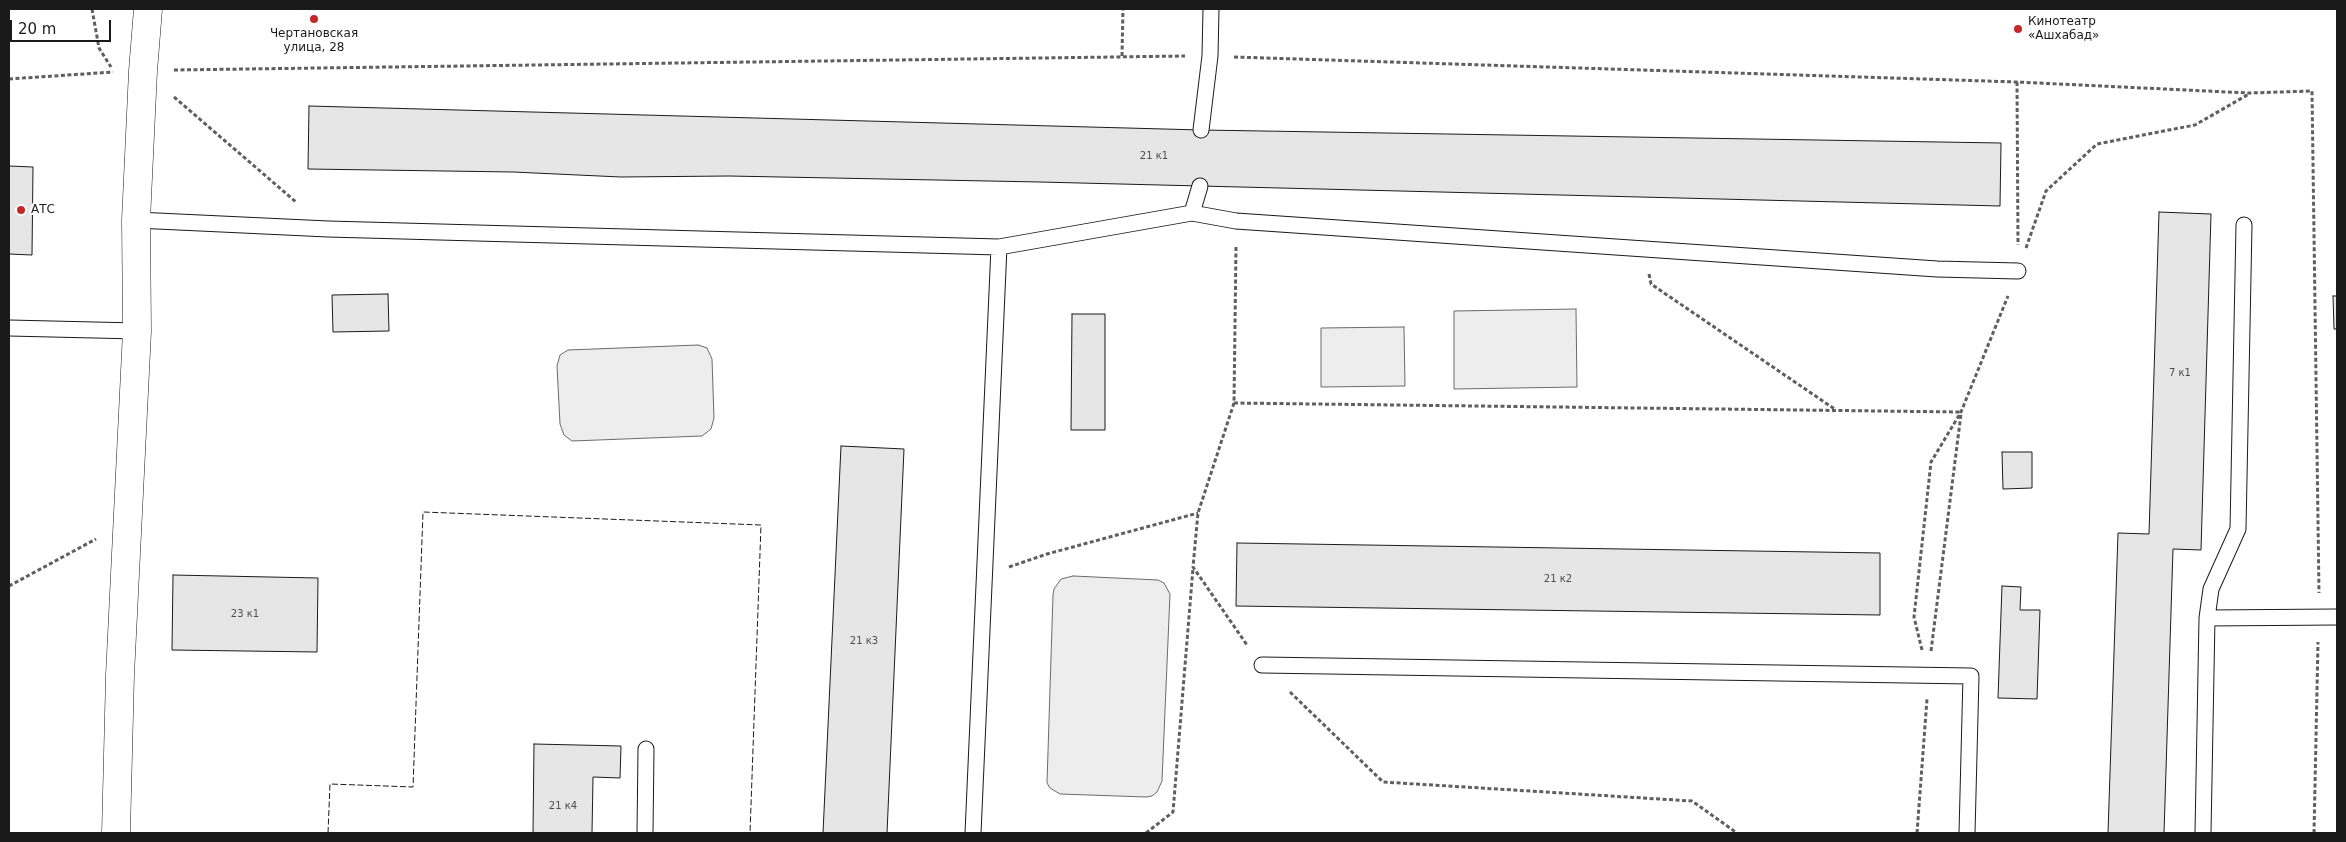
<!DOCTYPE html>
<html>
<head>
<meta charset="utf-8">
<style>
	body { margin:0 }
	#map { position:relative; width:2346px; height:842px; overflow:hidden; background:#fff; font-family:"DejaVu Sans",sans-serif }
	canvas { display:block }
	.frame { position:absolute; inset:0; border:10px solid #1a1a1a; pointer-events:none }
	.scale { position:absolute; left:10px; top:20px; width:101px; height:22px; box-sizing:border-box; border:2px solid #1a1a1a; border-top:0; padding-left:6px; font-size:15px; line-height:18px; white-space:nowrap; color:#1a1a1a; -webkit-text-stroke:4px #fff; paint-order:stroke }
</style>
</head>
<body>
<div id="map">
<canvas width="2346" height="842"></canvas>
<div class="frame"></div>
<div class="scale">20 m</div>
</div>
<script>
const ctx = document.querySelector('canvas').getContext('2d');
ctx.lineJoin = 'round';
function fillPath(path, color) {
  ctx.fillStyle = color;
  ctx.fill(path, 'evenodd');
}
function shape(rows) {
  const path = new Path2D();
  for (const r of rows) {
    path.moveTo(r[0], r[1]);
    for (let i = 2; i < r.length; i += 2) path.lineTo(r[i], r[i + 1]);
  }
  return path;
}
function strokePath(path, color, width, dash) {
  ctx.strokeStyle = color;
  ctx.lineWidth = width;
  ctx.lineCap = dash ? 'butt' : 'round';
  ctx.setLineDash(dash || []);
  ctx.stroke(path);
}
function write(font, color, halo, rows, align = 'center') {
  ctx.font = font + ' "DejaVu Sans",sans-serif';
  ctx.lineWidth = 4;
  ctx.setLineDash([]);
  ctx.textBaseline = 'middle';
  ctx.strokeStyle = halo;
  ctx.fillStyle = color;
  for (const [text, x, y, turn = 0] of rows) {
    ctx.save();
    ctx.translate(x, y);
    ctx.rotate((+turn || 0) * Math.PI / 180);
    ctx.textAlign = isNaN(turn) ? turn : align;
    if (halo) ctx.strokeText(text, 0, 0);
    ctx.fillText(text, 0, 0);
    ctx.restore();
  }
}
const built = shape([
	[1576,309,1577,387,1454,389,1454,311,1576,309],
	[1404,327,1405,386,1321,387,1321,328,1404,327],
	[698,345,707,348,712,359,714,418,711,429,702,436,572,441,564,435,560,424,557,366,560,355,568,350,698,345],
	[1073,576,1158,580,1164,583,1170,594,1162,781,1157,792,1152,796,1146,797,1060,794,1050,788,1047,783,1053,595,1054,589,1061,579,1073,576]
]);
fillPath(built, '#ededed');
strokePath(built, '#6a6a6a', 1);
const building = shape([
	[309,106,1201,130,2001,143,2000,206,1040,182,729,176,621,177,513,172,308,169,309,106],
	[9,166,33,167,32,255,9,254,9,166],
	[2159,212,2211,214,2201,550,2173,549,2164,833,2108,833,2118,533,2149,534,2159,212],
	[388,294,389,331,333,332,332,295,388,294],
	[2333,296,2337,296,2337,329,2334,329,2333,296],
	[1072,314,1105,314,1105,430,1071,430,1072,314],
	[841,446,904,449,887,833,823,833,841,446],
	[2002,452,2032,452,2032,488,2003,489,2002,452],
	[1237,543,1880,553,1880,615,1236,606,1237,543],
	[173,575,318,578,317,652,172,650,173,575],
	[2002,586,2021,587,2020,610,2040,610,2037,699,1998,698,2002,586],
	[534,744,621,746,620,778,593,777,592,833,533,833,534,744]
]);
fillPath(building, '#e6e6e6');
strokePath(building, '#1a1a1a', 1);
const lane = shape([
	[1201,130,1210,56,1211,9],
	[1192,213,1236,221,1937,269,2018,271],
	[136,220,328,229,999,247,1192,213,1200,186],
	[9,328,137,331],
	[2207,618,2337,617],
	[1262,665,1971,676,1967,833],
	[645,833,646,749],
	[973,833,999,247],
	[2203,833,2207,618,2211,589,2238,529,2244,225]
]);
const street = shape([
	[116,833,120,675,137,331,136,220,143,71,148,9]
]);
strokePath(lane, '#1a1a1a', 17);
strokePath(street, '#1a1a1a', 29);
strokePath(shape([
	[92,9,99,48,111,67],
	[1122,56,1123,9],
	[1234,57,2017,82,2249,93,2312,91,2319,593],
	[174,70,1185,56],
	[9,79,113,72],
	[2017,82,2018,245],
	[174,97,296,202],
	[1236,247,1234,403,1198,513,1193,567,1247,645],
	[2026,248,2046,191,2097,144,2195,125,2249,94],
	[1649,274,1651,284,1836,410],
	[1234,403,1960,412],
	[1009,567,1047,554,1198,513],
	[9,586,96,539],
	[1922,650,1914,617,1931,462,1961,412,2008,296],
	[1931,651,1961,414],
	[1290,692,1383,782,1692,801,1737,833],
	[1146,833,1173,812,1193,568],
	[1917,833,1927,699],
	[2314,833,2318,642]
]), '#5f5f5f', 3, [4, 2.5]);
strokePath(lane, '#fff', 15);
strokePath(street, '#fff', 28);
strokePath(shape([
	[328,833,330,784,413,787,423,512,761,525,750,833]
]), '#1a1a1a', 1, [6, 2.5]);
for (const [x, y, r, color] of [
	[314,19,5,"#c62828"],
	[2018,29,5,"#c62828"],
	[21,210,5,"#c62828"]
]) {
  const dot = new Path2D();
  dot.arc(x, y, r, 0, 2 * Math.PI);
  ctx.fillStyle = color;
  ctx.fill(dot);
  strokePath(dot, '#fff', 2);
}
write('10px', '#4d4d4d', null, [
	["21 к1",1154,156],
	["7 к1",2180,373],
	["21 к2",1558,579],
	["23 к1",245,614],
	["21 к3",864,641],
	["21 к4",563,806]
]);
write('12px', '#1a1a1a', '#fff', [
	["Кинотеатр",2028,22],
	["«Ашхабад»",2028,36],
	["Чертановская",314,34,"center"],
	["улица, 28",314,48,"center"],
	["АТС",31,210]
], 'left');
</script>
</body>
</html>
